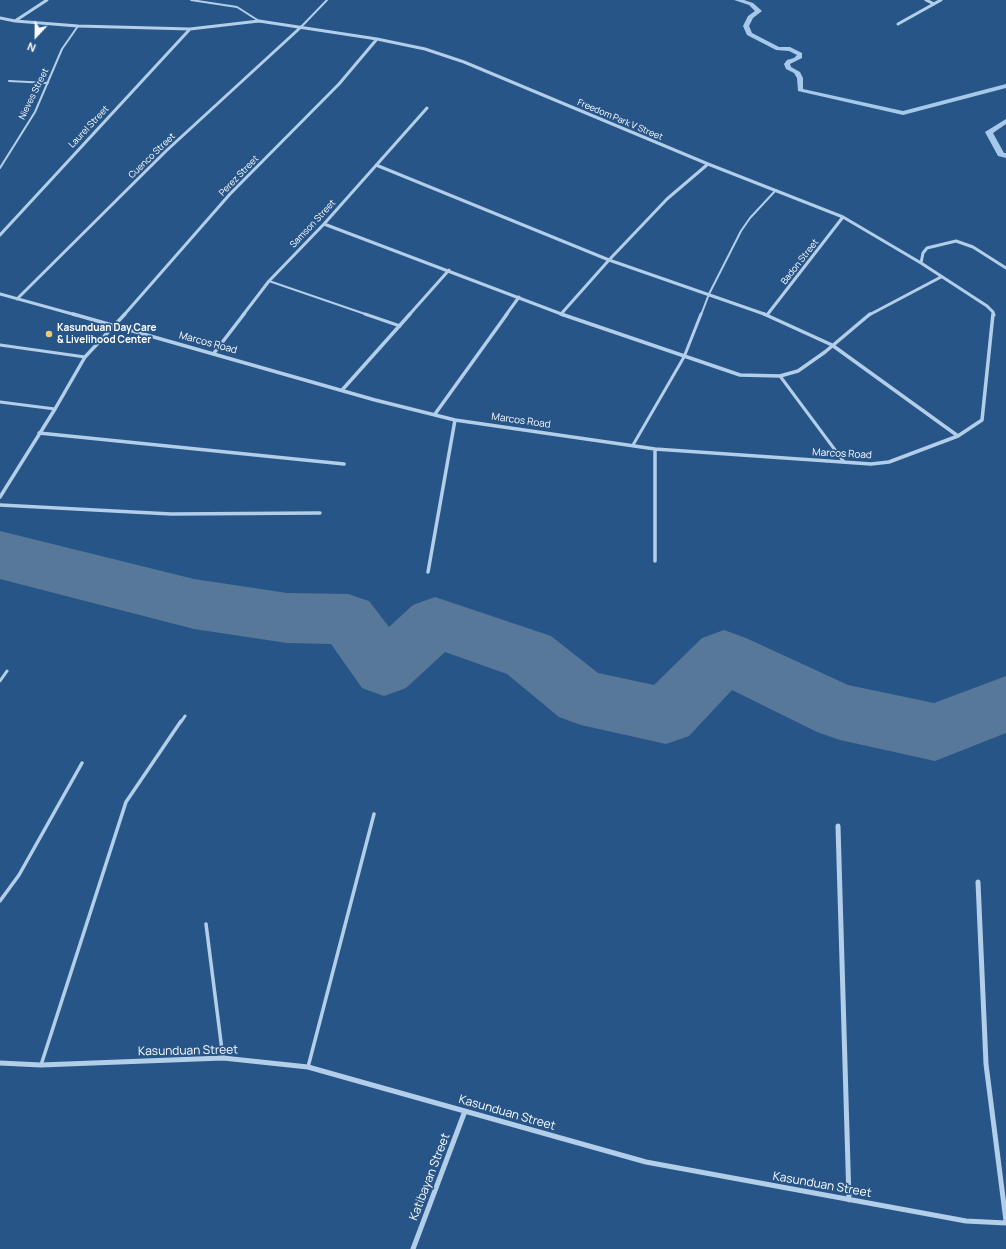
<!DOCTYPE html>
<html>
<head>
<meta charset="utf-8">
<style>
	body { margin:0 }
	#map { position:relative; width:1006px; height:1249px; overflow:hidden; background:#275588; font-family:Manrope,sans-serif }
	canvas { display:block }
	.north { position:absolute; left:16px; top:16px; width:40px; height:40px; -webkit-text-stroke:3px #275588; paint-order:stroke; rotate:202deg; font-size:11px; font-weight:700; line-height:16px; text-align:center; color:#fff }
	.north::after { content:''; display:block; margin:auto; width:14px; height:18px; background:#fff; clip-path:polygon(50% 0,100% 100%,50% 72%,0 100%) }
</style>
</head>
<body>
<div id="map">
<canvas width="1006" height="1249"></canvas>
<div class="north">N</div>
</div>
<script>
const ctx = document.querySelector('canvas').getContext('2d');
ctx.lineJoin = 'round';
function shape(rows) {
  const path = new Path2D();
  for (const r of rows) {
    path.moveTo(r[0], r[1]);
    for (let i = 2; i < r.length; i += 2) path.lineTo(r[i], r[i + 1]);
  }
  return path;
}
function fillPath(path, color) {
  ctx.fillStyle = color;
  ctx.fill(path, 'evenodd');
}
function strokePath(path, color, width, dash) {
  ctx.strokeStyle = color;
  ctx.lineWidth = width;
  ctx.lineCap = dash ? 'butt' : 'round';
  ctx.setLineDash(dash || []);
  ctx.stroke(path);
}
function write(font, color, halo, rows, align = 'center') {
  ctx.font = font + ' Manrope,sans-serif';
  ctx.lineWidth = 3.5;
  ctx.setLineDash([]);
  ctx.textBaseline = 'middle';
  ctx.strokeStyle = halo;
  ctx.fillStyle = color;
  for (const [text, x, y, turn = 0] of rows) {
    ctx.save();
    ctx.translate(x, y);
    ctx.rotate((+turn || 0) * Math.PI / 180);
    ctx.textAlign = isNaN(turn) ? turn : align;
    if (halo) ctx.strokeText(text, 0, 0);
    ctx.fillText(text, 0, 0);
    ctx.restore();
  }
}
fillPath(shape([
	[734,0,744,0,753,3,762,11,753,18,749,26,752,33,779,47,790,47,802,53,802,58,790,64,791,67,800,72,803,78,803,89,903,111,1006,84,1006,88,903,115,798,91,797,78,794,73,786,69,784,64,787,60,794,58,797,55,789,51,776,50,747,35,743,26,748,16,755,11,749,5,734,0],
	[1006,119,1006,124,993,133,1004,153,1006,153,1006,158,998,156,985,132,1006,119]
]), '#a7c9e9');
fillPath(shape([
	[0,531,194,579,287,593,348,594,369,601,389,627,413,605,435,597,551,636,598,673,654,685,702,638,724,630,746,638,848,685,934,703,1006,676,1006,733,935,761,840,740,817,732,732,690,689,736,666,744,581,725,559,717,507,674,445,652,406,688,384,696,362,688,331,644,287,643,194,629,0,579,0,531]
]), '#58789a');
strokePath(shape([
	[191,0,237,7,259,21],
	[301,27,327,0],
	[9,81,48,83],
	[0,168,35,112,62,49,78,26],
	[269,281,368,315],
	[701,315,709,294,741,231,750,218,776,190]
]), '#b3cee9', 2);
strokePath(shape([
	[365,314,400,326],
	[0,345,85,357],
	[780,376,844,462],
	[0,402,55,409],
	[633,445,684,357,701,314],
	[0,681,7,671],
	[181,722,185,716]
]), '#b3cee9', 3);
strokePath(shape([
	[0,901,19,875,82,763],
	[206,924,223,1058],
	[41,1065,126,802,181,721],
	[308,1067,374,814]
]), '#b3cee9', 3.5);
strokePath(shape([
	[926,0,934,4],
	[0,18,15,21,78,26,190,29,259,21,377,39,425,49,464,62,708,164,843,217,921,263],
	[15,21,47,0],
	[898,24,941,0],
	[376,165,609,260,767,315],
	[324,224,564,315],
	[0,235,190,29],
	[0,294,76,315],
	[17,299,166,151,301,27],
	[561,314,609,260,667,199,708,164],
	[124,315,230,194,339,84,377,39],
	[243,315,269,281,324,224,427,108],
	[409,315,449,270],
	[506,315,519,297],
	[767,315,843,217],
	[869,315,941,277],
	[994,315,993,312,987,306,921,263,923,253,927,248,956,241,973,247,1006,268]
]), '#b3cee9', 3);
strokePath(shape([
	[73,314,375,400,455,420,655,449,871,464,889,462,958,436,982,420,993,314],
	[561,314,740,375,780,376,798,371,825,352,870,314],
	[764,314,832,345,958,436],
	[214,353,244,314],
	[343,389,410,314],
	[435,414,507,314],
	[39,433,344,464],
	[655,449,655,561],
	[0,497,55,409,85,357,125,314],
	[0,505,171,514,320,513],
	[428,572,455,420]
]), '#b3cee9', 3.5);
strokePath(shape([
	[838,826,849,1200],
	[978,882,986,1064,1006,1221],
	[0,1063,41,1065,223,1058,308,1067,646,1162,966,1221,1006,1223],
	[413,1249,465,1111]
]), '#b3cee9', 5);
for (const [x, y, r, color] of [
	[49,334,4,"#f2c978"]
]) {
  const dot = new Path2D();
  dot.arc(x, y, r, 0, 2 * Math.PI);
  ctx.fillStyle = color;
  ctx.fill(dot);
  strokePath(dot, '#275588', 1.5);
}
write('9px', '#fff', '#275588', [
	["Nieves Street",34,94,-64],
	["Freedom Park V Street",620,120,23],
	["Laurel Street",89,127,-47],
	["Cuenco Street",152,156,-44],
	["Perez Street",239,176,-46],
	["Samson Street",313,224,-47],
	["Badon Street",800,262,-52]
]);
write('bold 10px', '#fff', '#275588', [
	["Kasunduan Day Care",57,328],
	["& Livelihood Center",57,340]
], 'left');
write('10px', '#fff', '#275588', [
	["Marcos Road",208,343,15],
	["Marcos Road",521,421,8],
	["Marcos Road",842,454,3]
]);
write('12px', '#fff', '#275588', [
	["Kasunduan Street",188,1051,-1],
	["Kasunduan Street",507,1113,16],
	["Katibayan Street",430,1177,-69],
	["Kasunduan Street",822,1185,10]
]);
</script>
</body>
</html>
